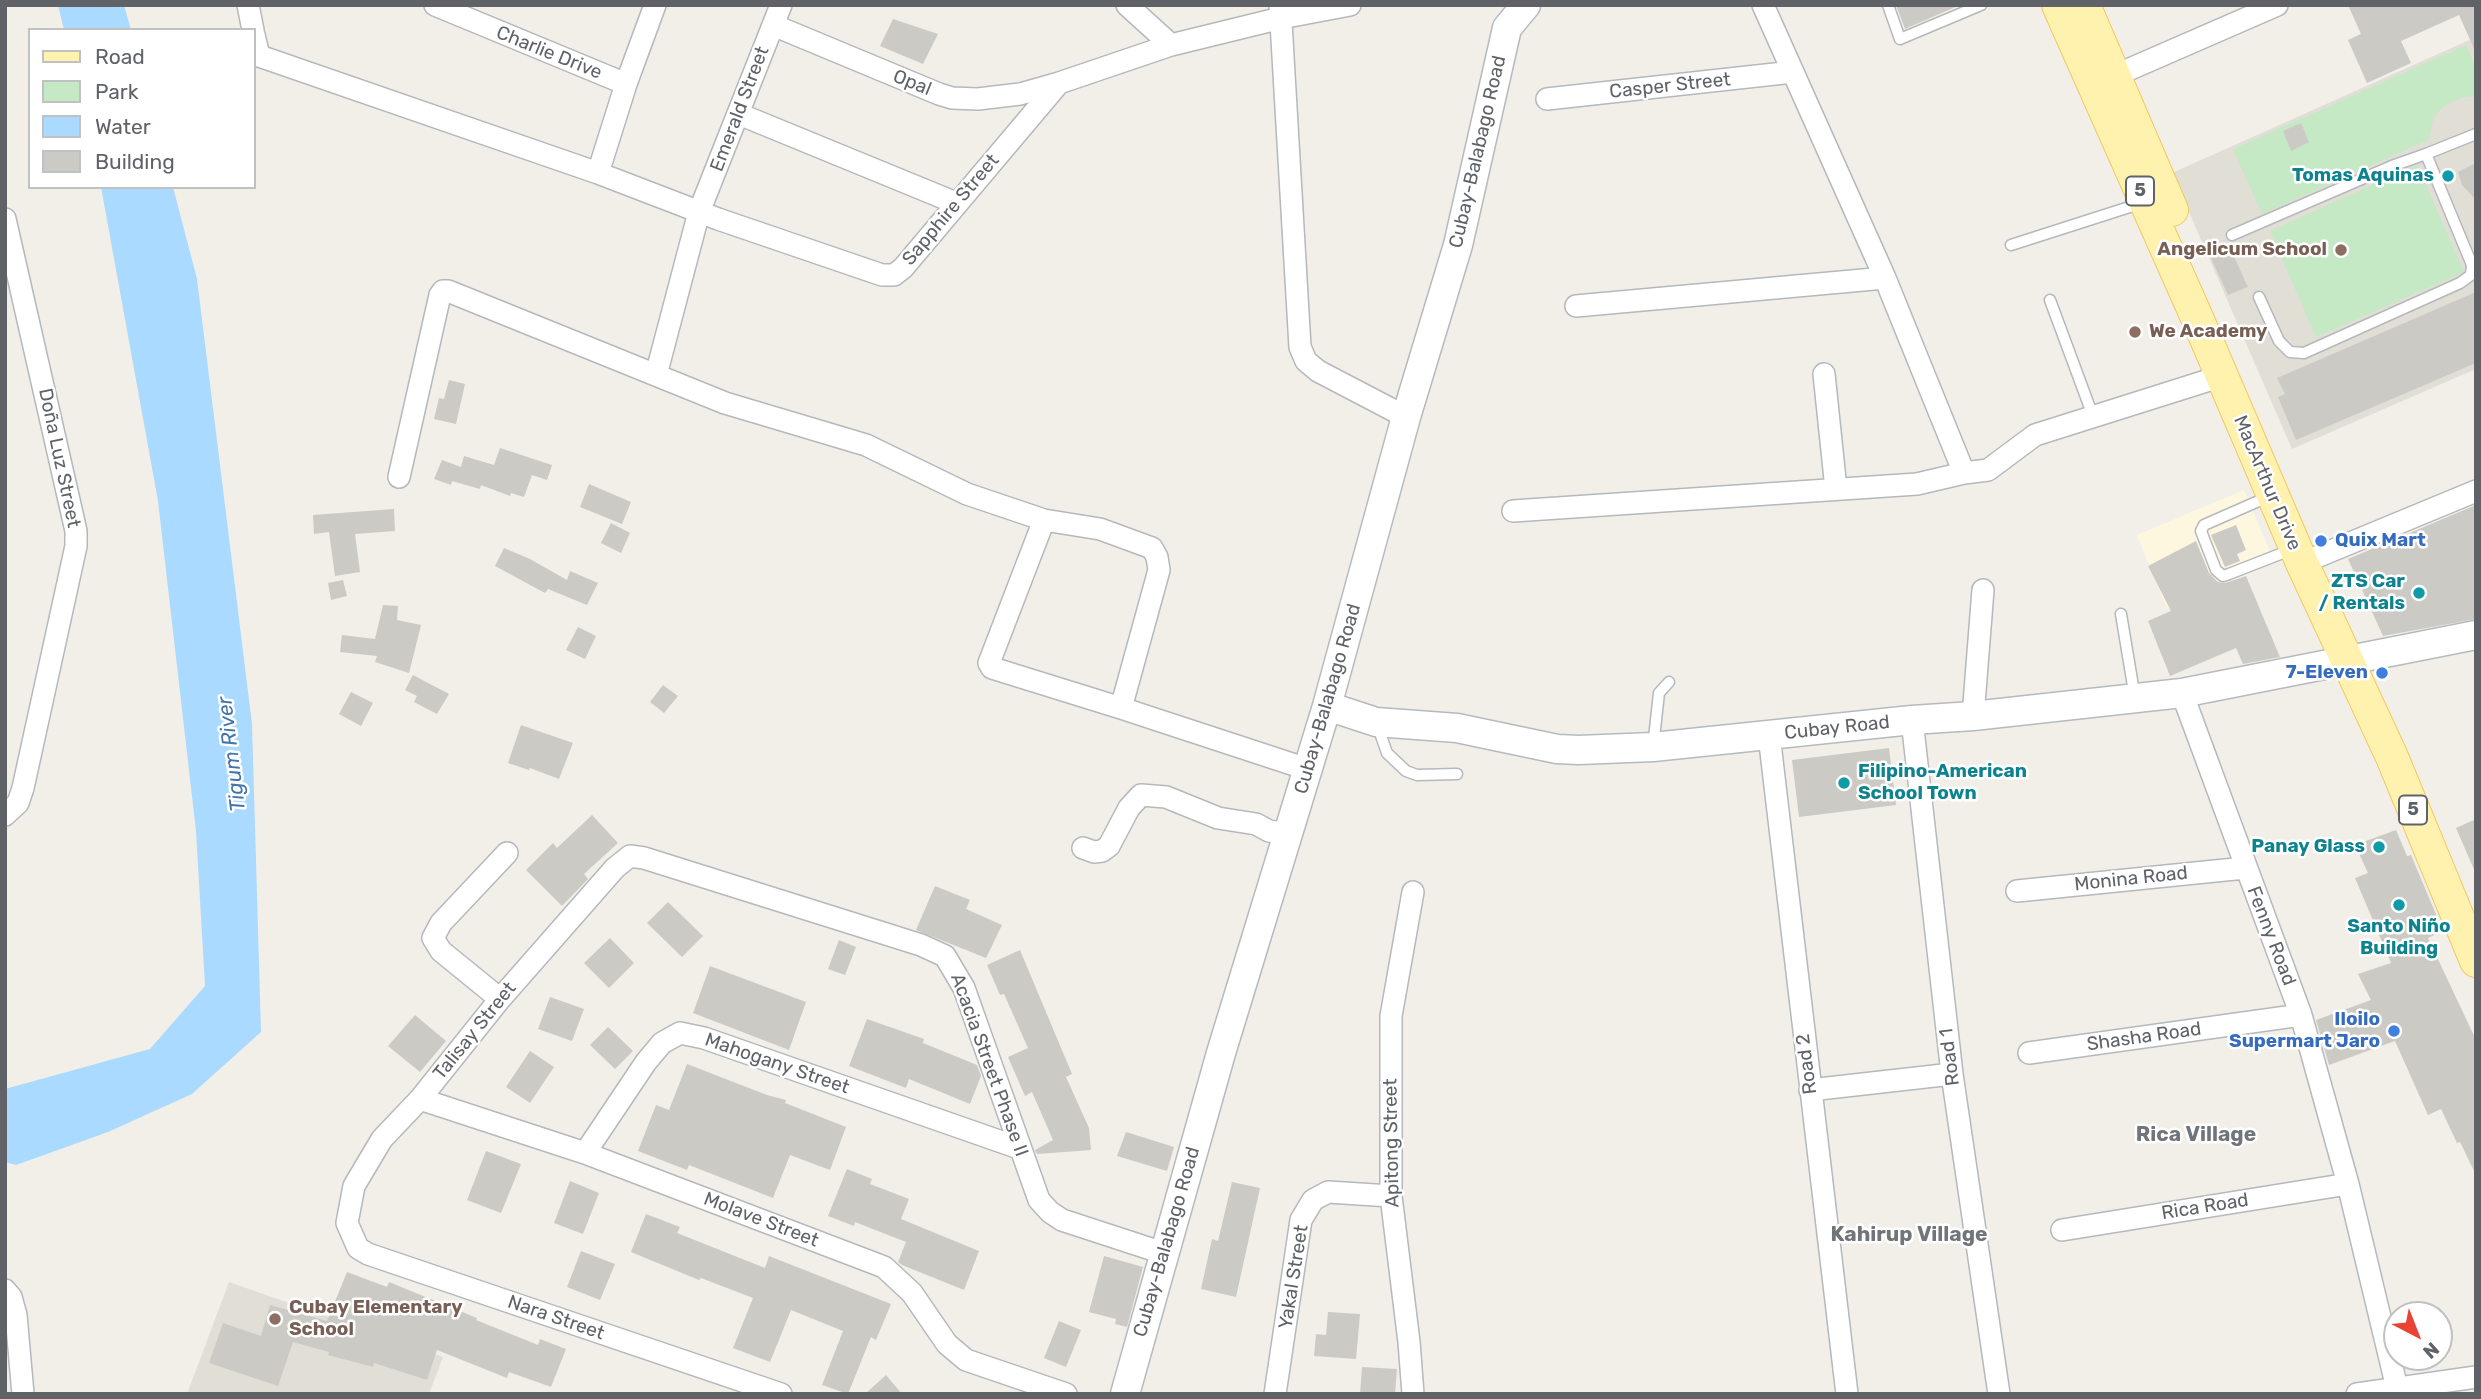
<!DOCTYPE html>
<html>
<head>
<meta charset="utf-8">
<style>
	body { margin:0 }
	#map { position:relative; width:2481px; height:1399px; overflow:hidden; background:#f1efe8; font-family:Rubik,sans-serif }
	canvas { display:block }
	.frame { position:absolute; inset:0; border:7px solid #5f6368; pointer-events:none }
	.legend { position:absolute; left:28px; top:28px; width:228px; height:161px; box-sizing:border-box; background:#fff; border:2px solid #bfc1c3; margin:0; padding:9px 12px; list-style:none; font-size:21px; color:#5f6368 }
	.legend li { display:flex; align-items:center; gap:14px; height:35px }
	.legend b { width:35px; border:2px solid #bfc1c3 }
	.north { position:absolute; left:2383px; top:1301px; width:70px; height:70px; box-sizing:border-box; background:#fff; border:2px solid #bfc1c3; border-radius:50%; rotate:138deg; font-size:19px; font-weight:700; line-height:28px; text-align:center; color:#5f6368 }
	.north::after { content:''; display:block; margin:auto; width:24px; height:32px; background:#ea4335; clip-path:polygon(50% 0,100% 100%,50% 72%,0 100%) }
</style>
</head>
<body>
<div id="map">
<canvas width="2481" height="1399"></canvas>
<div class="frame"></div>
<ul class="legend">
<li><b style="height:9px;background:#fff2af"></b>Road</li>
<li><b style="height:19px;background:#c5e8c5"></b>Park</li>
<li><b style="height:19px;background:#aadaff"></b>Water</li>
<li><b style="height:19px;background:#cccac5"></b>Building</li>
</ul>
<div class="north">N</div>
</div>
<script>
const ctx = document.querySelector('canvas').getContext('2d');
ctx.lineJoin = 'round';
function fillPath(path, color) {
  ctx.fillStyle = color;
  ctx.fill(path, 'evenodd');
}
function shape(rows) {
  const path = new Path2D();
  for (const r of rows) {
    path.moveTo(r[0], r[1]);
    for (let i = 2; i < r.length; i += 2) path.lineTo(r[i], r[i + 1]);
  }
  return path;
}
function strokePath(path, color, width, dash) {
  ctx.strokeStyle = color;
  ctx.lineWidth = width;
  ctx.lineCap = dash ? 'butt' : 'round';
  ctx.setLineDash(dash || []);
  ctx.stroke(path);
}
function write(font, color, halo, rows, align = 'center') {
  ctx.font = font + ' Rubik,sans-serif';
  ctx.lineWidth = 5;
  ctx.setLineDash([]);
  ctx.textBaseline = 'middle';
  ctx.strokeStyle = halo;
  ctx.fillStyle = color;
  for (const [text, x, y, turn = 0] of rows) {
    ctx.save();
    ctx.translate(x, y);
    ctx.rotate((+turn || 0) * Math.PI / 180);
    ctx.textAlign = isNaN(turn) ? turn : align;
    if (halo) ctx.strokeText(text, 0, 0);
    ctx.fillText(text, 0, 0);
    ctx.restore();
  }
}
fillPath(shape([
	[2244,490,2275,563,2167,609,2137,535]
]), '#fef7e0');
fillPath(shape([
	[2476,37,2476,369,2292,449,2172,173],
	[229,1282,443,1357,429,1394,187,1394]
]), '#e1ded6');
fillPath(shape([
	[2466,45,2476,70,2476,96,2460,98,2443,107,2434,117,2428,140,2262,214,2233,149],
	[2417,165,2464,272,2316,337,2270,231]
]), '#c5e8c5');
fillPath(shape([
	[58,5,124,5,131,30,64,30],
	[101,187,173,187,197,279,252,724,261,1032,192,1094,108,1132,16,1165,5,1162,5,1089,150,1049,205,986,196,831,158,501]
]), '#aadaff');
fillPath(shape([
	[1896,5,1960,5,1905,29],
	[2348,5,2476,5,2476,53,2459,15,2401,41,2411,63,2367,83,2348,40,2361,34],
	[893,19,938,34,923,64,880,46],
	[2301,123,2309,142,2291,151,2283,131],
	[2476,163,2476,200,2462,185,2458,172],
	[2230,248,2248,287,2228,295,2210,256],
	[2476,292,2476,363,2296,440,2278,397,2285,394,2277,378],
	[449,380,465,384,456,424,434,419,439,398,444,399],
	[500,448,552,465,547,480,532,475,524,497,511,493,510,496,481,485,480,489,452,481,451,485,434,479,442,460,461,467,464,456,494,465],
	[589,484,631,502,622,524,580,507],
	[2476,505,2476,619,2383,636,2348,559],
	[394,509,395,531,355,534,360,572,335,576,329,532,314,534,313,515],
	[611,523,630,533,621,553,601,543],
	[2236,525,2246,550,2237,554,2240,561,2225,567,2211,535],
	[2196,541,2209,573,2218,582,2225,583,2246,576,2280,657,2243,664,2236,648,2170,676,2148,621,2171,611,2148,566],
	[504,548,530,559,567,580,570,571,598,583,587,605,548,589,545,593,495,566],
	[343,580,347,596,331,600,328,583],
	[383,605,398,606,397,620,421,625,409,673,375,662,377,656,340,652,342,635,375,639],
	[578,627,596,636,585,659,566,650],
	[413,675,449,694,437,714,414,702,417,696,405,690],
	[663,685,678,696,664,713,650,702],
	[351,692,373,703,361,726,339,714],
	[521,725,573,743,559,779,530,768,529,770,508,763],
	[1889,748,1896,805,1799,817,1792,760],
	[592,815,618,843,584,874,588,879,562,906,526,870,553,843,557,848],
	[2476,819,2476,874,2456,828],
	[2396,830,2407,856,2411,855,2443,931,2428,938,2476,1040,2476,1175,2460,1142,2457,1143,2441,1109,2428,1115,2395,1041,2329,1065,2316,1020,2371,1000,2358,974,2391,963,2355,878,2368,873,2355,845],
	[935,886,970,900,966,909,1002,925,986,958,916,930],
	[668,902,703,936,682,957,647,923],
	[610,938,634,963,609,988,584,963],
	[839,940,856,947,845,975,828,969],
	[1020,950,1072,1074,1066,1077,1089,1128,1091,1150,1037,1154,1035,1150,1053,1140,1032,1092,1025,1096,1008,1057,1028,1048,1004,994,1000,995,987,965],
	[710,966,806,1002,789,1050,693,1013],
	[550,997,584,1009,572,1041,538,1029],
	[415,1015,446,1041,420,1072,388,1046],
	[867,1019,924,1039,923,1043,977,1065,981,1076,970,1104,909,1079,906,1088,849,1066],
	[608,1027,633,1051,615,1069,590,1045],
	[530,1051,554,1067,530,1103,506,1087],
	[687,1064,767,1095,786,1100,785,1103,846,1127,830,1170,790,1155,773,1198,689,1165,687,1170,638,1151,656,1105,669,1110],
	[1126,1132,1174,1147,1167,1171,1117,1156],
	[486,1151,521,1164,501,1213,467,1200],
	[847,1169,872,1179,870,1184,909,1199,901,1219,979,1251,964,1290,902,1265,898,1262,906,1242,855,1222,854,1226,828,1216],
	[570,1181,599,1193,583,1234,554,1223],
	[1232,1182,1260,1188,1236,1297,1201,1289,1212,1239,1218,1241],
	[646,1214,680,1227,677,1233,765,1268,769,1256,891,1304,876,1340,871,1337,848,1394,822,1385,843,1331,791,1310,770,1362,733,1348,753,1298,701,1278,699,1280,631,1252],
	[581,1251,615,1264,600,1300,567,1287],
	[1104,1256,1143,1267,1127,1327,1115,1324,1116,1319,1089,1312],
	[347,1272,387,1287,389,1282,477,1318,476,1320,538,1345,540,1339,566,1349,551,1387,509,1372,507,1378,437,1350,427,1380,374,1363,373,1367,328,1355,329,1352,293,1342,278,1386,209,1363,223,1323,261,1336,270,1305,327,1321],
	[1328,1312,1360,1314,1356,1359,1314,1356,1316,1334,1326,1335],
	[1059,1321,1081,1330,1066,1367,1044,1358],
	[1362,1367,1397,1369,1395,1394,1360,1394],
	[886,1375,902,1394,865,1394]
]), '#cccac5');
const lane = shape([
	[1888,5,1900,39,1981,5],
	[2426,154,2476,134],
	[2232,235,2392,166,2426,154,2472,265,2471,275,2460,283,2304,353,2290,352,2279,341,2259,297],
	[2011,245,2142,203],
	[2050,300,2093,416],
	[2270,496,2204,525,2201,531,2216,570,2223,576,2229,574,2293,549],
	[2121,614,2135,698],
	[1377,724,1387,753,1406,771,1417,775,1457,774],
	[1653,747,1659,693,1669,682]
]);
const street = shape([
	[248,5,253,30],
	[435,5,626,84],
	[1127,5,1171,45],
	[1280,5,1300,347,1306,361,1318,371,1406,417],
	[1763,5,1885,278,1964,473,1988,470,2035,435,2222,376],
	[773,25,939,94,952,98,978,99,1020,94,1059,83,1171,45,1281,18,1350,5],
	[254,35,259,56,268,59,598,173,718,219,882,275,894,275,903,268,1059,83],
	[2114,76,2277,5],
	[1547,99,1793,72],
	[739,114,956,203],
	[598,173,626,84,655,5],
	[5,219,76,531,76,546,23,788,18,803,5,815],
	[1576,306,1885,278],
	[1824,374,1836,489],
	[656,375,699,212,781,5],
	[399,477,440,295,443,291,448,291,725,403,866,445,967,494,1044,520,1100,529,1152,548,1157,557,1159,570,1121,708],
	[1513,511,1917,484,1964,473],
	[1044,520,989,663,992,668,1121,708,1307,769],
	[2302,563,2476,491],
	[2182,693,2301,1015,2348,1184,2397,1388],
	[1973,716,1983,590],
	[1912,720,1952,1074,1999,1394],
	[1769,735,1847,1394],
	[1083,848,1094,852,1102,851,1109,846,1129,808,1141,795,1166,797,1218,818,1256,824,1269,831,1289,834],
	[2017,891,2245,868],
	[1413,892,1391,1016,1391,1196,1409,1342,1413,1394],
	[500,999,441,951,433,938,441,923,507,853],
	[2029,1053,2301,1015],
	[1810,1090,1952,1074],
	[420,1099,585,1153,884,1267,912,1293,947,1344,966,1360,1066,1394],
	[585,1153,646,1062,662,1043,680,1033,704,1038,1019,1148],
	[2062,1230,2348,1184],
	[5,1290,11,1297,16,1315,23,1394],
	[781,1394,368,1254,358,1248,347,1223,354,1186,382,1139,420,1099,500,999,615,868,630,856,644,858,921,945,945,956,964,988,1039,1200,1050,1212,1062,1220,1163,1253],
	[1275,1394,1301,1220,1313,1200,1328,1192,1391,1196],
	[2357,1394,2476,1377]
]);
const secondary = shape([
	[1327,706,1376,722,1457,728,1557,749,1579,750,1653,747,1912,720,1973,716,2182,693,2476,635],
	[1125,1394,1221,1053,1327,706,1406,417,1458,245,1507,28,1526,5]
]);
const primary = shape([
	[2058,5,2198,320,2302,563,2392,757,2476,961],
	[2084,5,2172,210]
]);
strokePath(lane, '#b5b8bc', 13);
strokePath(street, '#b5b8bc', 24);
strokePath(secondary, '#b6babf', 31);
strokePath(primary, '#f2c960', 34);
strokePath(lane, '#fff', 10);
strokePath(street, '#fff', 21);
strokePath(secondary, '#fff', 28);
strokePath(primary, '#fff2af', 32);
for (const [x, y, r, color] of [
	[2448,176,7,"#0f9aa8"],
	[2341,250,7,"#8d6e63"],
	[2135,332,7,"#8d6e63"],
	[2321,541,7,"#3f7fe0"],
	[2419,593,7,"#0f9aa8"],
	[2382,673,7,"#3f7fe0"],
	[1844,783,7,"#0f9aa8"],
	[2379,847,7,"#0f9aa8"],
	[2399,905,7,"#0f9aa8"],
	[2394,1031,7,"#3f7fe0"],
	[275,1319,7,"#8d6e63"]
]) {
  const dot = new Path2D();
  dot.arc(x, y, r, 0, 2 * Math.PI);
  ctx.fillStyle = color;
  ctx.fill(dot);
  strokePath(dot, '#fff', 2.5);
}
for (const [x, y, w] of [
	[2140,191,28],
	[2413,810,28]
]) {
  const box = new Path2D();
  box.roundRect(x - w / 2, y - 14.5, w, 29, 5);
  ctx.fillStyle = '#fff';
  ctx.fill(box);
  strokePath(box, '#5f6368', 2);
}
write('bold 18px', '#5f6368', null, [
	["5",2140,191],
	["5",2413,810]
]);
write('19px', '#5f6368', '#fff', [
	["Charlie Drive",549,53,22],
	["Opal",912,83,22],
	["Casper Street",1670,86,-6],
	["Emerald Street",740,109,-69],
	["Cubay-Balabago Road",1478,152,-77],
	["Sapphire Street",951,210,-50],
	["Doña Luz Street",59,458,78],
	["MacArthur Drive",2267,483,67],
	["Cubay-Balabago Road",1328,699,-74],
	["Cubay Road",1837,728,-6],
	["Monina Road",2131,879,-6],
	["Fenny Road",2271,936,69],
	["Talisay Street",475,1031,-51],
	["Shasha Road",2144,1037,-8],
	["Road 1",1950,1057,-97],
	["Mahogany Street",777,1064,19],
	["Road 2",1807,1064,-97],
	["Acacia Street Phase II",989,1065,70],
	["Apitong Street",1392,1143,-91],
	["Rica Road",2205,1207,-9],
	["Molave Street",761,1220,21],
	["Cubay-Balabago Road",1167,1242,-74],
	["Yakal Street",1294,1277,-81],
	["Nara Street",556,1318,19]
]);
write('bold 19px', '#0d838f', '#fff', [
	["Tomas Aquinas",2434,176],
	["ZTS Car",2405,582],
	["/ Rentals",2405,604],
	["Filipino-American",1858,772,"left"],
	["School Town",1858,794,"left"],
	["Panay Glass",2365,847],
	["Santo Niño",2399,927,"center"],
	["Building",2399,949,"center"]
], 'right');
write('bold 19px', '#785e54', '#fff', [
	["Angelicum School",2327,250,"right"],
	["We Academy",2149,332],
	["Cubay Elementary",289,1308],
	["School",289,1330]
], 'left');
write('bold 19px', '#366cbe', '#fff', [
	["Quix Mart",2335,541,"left"],
	["7-Eleven",2368,673],
	["Iloilo",2380,1020],
	["Supermart Jaro",2380,1042]
], 'right');
write('italic 21px', '#4174aa', '#fff', [
	["Tigum River",232,754,-97]
]);
write('bold 21px', '#70757a', '#fff', [
	["Rica Village",2196,1135],
	["Kahirup Village",1909,1235]
]);
</script>
</body>
</html>
